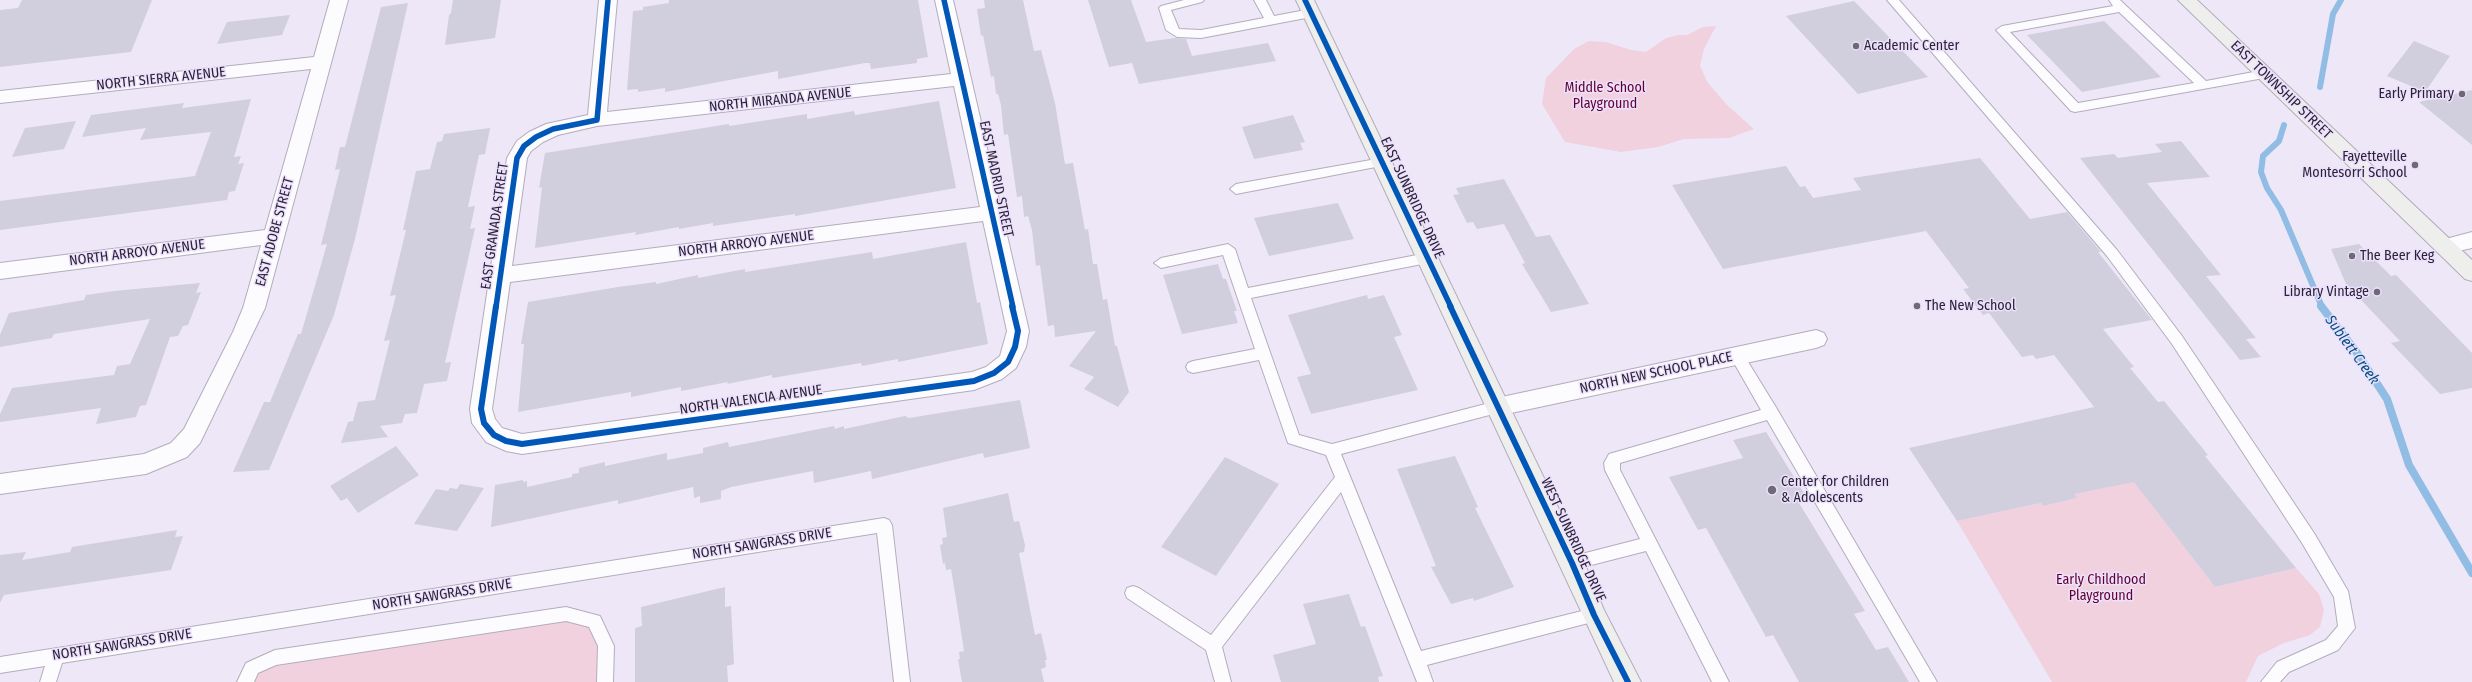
<!DOCTYPE html>
<html>
<head>
<meta charset="utf-8">
<style>
	body { margin:0 }
	canvas { display:block; background:#ede7f7 }
</style>
</head>
<body>
<canvas width="2472" height="682"></canvas>
<script>
const ctx = document.querySelector('canvas').getContext('2d');
ctx.lineJoin = 'round';
function fillPath(path, color) {
  ctx.fillStyle = color;
  ctx.fill(path, 'evenodd');
}
function shape(rows) {
  const path = new Path2D();
  for (const r of rows) {
    path.moveTo(r[0], r[1]);
    for (let i = 2; i < r.length; i += 2) path.lineTo(r[i], r[i + 1]);
  }
  return path;
}
function strokePath(path, color, width, dash) {
  ctx.strokeStyle = color;
  ctx.lineWidth = width;
  ctx.lineCap = dash ? 'butt' : 'round';
  ctx.setLineDash(dash || []);
  ctx.stroke(path);
}
function write(font, color, halo, rows, align = 'center') {
  ctx.font = font + ' "Fira Sans Condensed",sans-serif';
  ctx.lineWidth = 3;
  ctx.setLineDash([]);
  ctx.textBaseline = 'middle';
  ctx.strokeStyle = halo;
  ctx.fillStyle = color;
  for (const [text, x, y, turn = 0] of rows) {
    ctx.save();
    ctx.translate(x, y);
    ctx.rotate((+turn || 0) * Math.PI / 180);
    ctx.textAlign = isNaN(turn) ? turn : align;
    if (halo) ctx.strokeText(text, 0, 0);
    ctx.fillText(text, 0, 0);
    ctx.restore();
  }
}
fillPath(shape([
	[1716,26,1704,49,1700,66,1708,83,1727,105,1754,129,1729,138,1684,139,1658,147,1621,152,1565,142,1542,104,1546,78,1574,49,1589,41,1606,42,1631,50,1646,52,1666,38,1678,35,1687,35,1703,27],
	[2142,480,2151,504,2215,587,2296,568,2319,594,2324,610,2320,627,2310,635,2284,643,2258,656,2246,682,2052,682,1957,521,2041,503,2043,506,2077,498,2075,494],
	[566,614,594,621,605,682,245,682,252,668]
]), '#f2d1df');
strokePath(shape([
	[2320,87,2333,14,2341,0],
	[2284,125,2279,141,2263,156,2261,172,2267,188,2281,210,2322,307]
]), '#91bde5', 6);
strokePath(shape([
	[2321,306,2357,353,2387,399,2409,465,2472,573]
]), '#91bde5', 8);
fillPath(shape([
	[22,0,152,0,131,52,0,67,0,10,18,8],
	[453,0,501,0,495,38,445,45,449,15,451,13],
	[669,0,918,0,928,57,917,59,917,63,871,69,870,63,865,63,778,79,778,71,665,92,665,88,638,92,638,89,627,90,633,11,643,10,643,7,669,3],
	[984,0,1023,0,1034,51,1041,50,1055,103,1065,164,1073,163,1085,230,1088,229,1093,264,1097,264,1103,300,1107,299,1115,346,1117,346,1129,392,1118,407,1084,389,1094,377,1069,366,1096,331,1055,337,1054,325,1048,326,1040,265,1036,266,1032,230,1028,216,1024,217,1022,196,1017,197,1008,134,1004,135,1001,105,998,94,996,94,994,76,991,77,983,35,981,36,977,9,985,8],
	[1088,0,1131,0,1146,42,1175,38,1186,39,1192,56,1268,43,1276,61,1139,84,1132,63,1109,67],
	[1854,1,1928,77,1858,94,1786,16],
	[408,3,355,239,334,315,269,470,233,472,264,402,270,402,298,334,301,334,327,244,321,245,340,169,335,170,340,147,345,147,381,7],
	[290,15,282,35,217,44,227,22],
	[2104,21,2138,54,2161,77,2082,92,2027,35],
	[2414,41,2450,56,2425,92,2387,76],
	[2472,90,2472,145,2419,102],
	[251,99,234,157,241,156,238,164,244,163,235,191,229,192,227,200,0,230,0,201,195,176,211,132,140,140,146,128,82,137,91,115,184,103,182,108],
	[939,101,956,188,795,216,795,214,713,226,713,223,679,229,679,227,635,235,636,232,535,248,542,187,539,188,545,153,729,124,729,126,807,114,807,119,854,111,855,115],
	[1293,115,1305,142,1300,143,1303,150,1254,159,1242,127],
	[76,121,64,149,12,157,25,128],
	[490,128,485,154,479,155,468,207,475,206,470,229,475,228,445,363,451,362,447,381,424,384,417,413,405,414,402,423,380,426,388,437,341,443,348,422,353,421,358,402,375,400,390,340,384,341,396,295,390,296,406,230,403,230,416,171,430,169,437,142,442,141,444,134],
	[2181,141,2210,177,2147,183,2221,275,2206,276,2256,338,2246,339,2261,357,2240,360,2080,158,2114,154,2118,158,2162,152,2155,144],
	[1980,158,2030,219,2067,212,2101,252,2098,252,2152,320,2103,329,2134,367,2130,368,2158,402,2164,401,2208,455,2205,456,2296,568,2215,587,2134,482,2075,494,2077,498,2043,506,2041,503,1957,521,1909,448,2094,407,2054,355,2036,359,2033,355,2022,357,1989,313,1983,315,1963,289,1969,288,1926,231,1723,269,1672,185,1786,166,1800,187,1805,186,1813,198,1861,190,1853,178],
	[1504,179,1536,237,1550,235,1589,304,1551,312,1522,264,1525,263,1504,224,1477,229,1473,222,1467,223,1453,195,1459,194,1456,188],
	[1338,203,1354,239,1269,256,1254,218],
	[966,242,977,303,980,302,988,344,898,362,898,359,862,366,861,363,772,378,772,375,727,384,728,382,681,391,681,387,631,397,631,392,518,412,524,344,521,344,528,302,618,287,656,282,656,284,698,275,698,278,745,269,745,272,872,252,873,259],
	[2359,244,2391,276,2396,275,2472,353,2472,388,2440,394,2391,343,2400,341,2346,284,2331,249],
	[1218,264,1223,279,1226,279,1237,311,1234,311,1238,323,1182,334,1163,275],
	[200,283,196,293,201,292,188,325,183,326,178,336,170,337,146,405,140,406,136,417,96,424,101,408,0,422,0,414,12,388,114,375,117,366,130,364,150,319,54,334,52,338,0,347,0,335,9,313,84,300,86,295,114,291],
	[1367,295,1368,299,1384,295,1402,335,1394,337,1418,390,1311,414,1297,377,1311,374,1288,315],
	[1020,400,1030,448,984,458,983,453,872,479,871,471,814,483,813,471,731,487,721,491,721,499,700,503,700,496,694,498,693,487,618,504,618,500,491,527,495,485,523,480,523,482,527,481,527,487,572,477,572,474,579,473,579,468,605,462,605,466,667,453,667,460,703,453,703,448,728,442,729,447,834,426,835,429,844,426,844,429,905,416,909,418],
	[1766,432,1809,501,1799,503,1865,611,1854,614,1876,650,1888,647,1909,682,1799,682,1773,635,1766,637,1706,528,1698,530,1669,477,1743,458,1733,440],
	[396,446,419,475,358,513,347,498,341,501,330,486],
	[1455,456,1478,507,1475,508,1514,587,1474,601,1473,598,1451,604,1431,567,1436,566,1397,469],
	[1225,457,1279,484,1216,576,1161,547],
	[460,484,484,488,457,531,414,524,436,489,448,491,450,488,457,489],
	[1008,493,1014,522,1019,521,1025,545,1024,552,1019,553,1035,635,1041,633,1047,660,1045,660,1046,667,1041,669,1044,682,962,682,958,659,960,659,959,652,964,651,956,599,951,569,946,570,945,563,943,564,940,545,943,544,942,538,947,537,943,508],
	[177,530,175,537,183,536,171,570,4,595,0,603,0,555,26,552,22,560,70,552,72,547],
	[725,587,725,607,731,606,734,664,727,666,728,682,635,682,635,628,642,626,641,607],
	[1349,594,1361,627,1365,626,1383,676,1378,677,1379,682,1281,682,1273,655,1316,644,1303,604]
]), '#d1cfde');
const lane = shape([
	[1184,0,1204,0,1202,2,1171,10,1179,29,1201,30,1264,18,1254,0,1266,0,1274,16,1311,9,1317,13,1311,17,1201,38,1177,37,1166,30,1159,8,1161,6,1184,0],
	[1887,0,1899,0,2117,250,2182,336,2314,533,2348,591,2355,628,2338,650,2289,672,2280,682,2261,682,2277,662,2326,640,2338,626,2334,597,2302,543,2172,344,2107,256,1887,0],
	[2109,0,2120,0,2206,81,2264,70,2270,74,2264,78,2075,112,2071,111,1996,30,2002,26,2113,6,2109,0],
	[2119,12,2194,83,2078,103,2010,32,2119,12],
	[1382,158,1386,159,1388,162,1386,165,1236,194,1230,189,1236,184,1382,158],
	[1228,244,1235,249,1248,288,1427,253,1434,258,1427,263,1251,298,1299,435,1332,444,1497,401,1502,403,1504,407,1502,411,1497,413,1341,454,1421,651,1594,608,1600,610,1602,615,1600,620,1427,665,1433,682,1417,682,1341,492,1222,647,1231,682,1215,682,1206,650,1127,598,1125,593,1127,588,1133,586,1139,588,1211,635,1335,477,1326,455,1288,443,1259,360,1193,373,1188,371,1186,367,1188,363,1193,361,1255,349,1223,255,1161,268,1154,263,1161,258,1228,244],
	[1737,350,1742,352,1777,409,1937,682,1920,682,1767,420,1620,463,1620,470,1729,682,1712,682,1646,551,1572,570,1566,568,1564,563,1566,558,1640,539,1605,470,1604,463,1609,454,1761,410,1730,356,1732,352,1737,350],
	[884,518,889,520,892,525,910,682,894,682,877,533,62,663,56,682,40,682,45,666,0,673,0,657,884,518],
	[566,607,600,616,614,646,613,682,597,682,598,646,589,627,566,621,276,665,258,673,254,682,237,682,246,663,275,650,566,607]
]);
const street = shape([
	[330,0,348,0,265,308,200,443,187,457,146,474,0,494,0,474,144,454,171,443,184,429,233,332,243,308,261,245,0,279,0,263,265,230,311,69,0,103,0,91,314,57,330,0],
	[599,0,617,0,607,112,951,74,935,0,953,0,1029,331,1026,347,1016,368,1002,379,974,390,522,454,506,451,486,442,472,423,470,409,507,158,517,141,529,132,546,124,588,115,599,0],
	[954,86,980,207,512,266,527,158,531,151,543,142,558,135,597,126,954,86],
	[983,221,1007,331,1000,356,986,367,972,372,522,434,502,428,495,419,492,409,510,282,983,221],
	[2472,232,2472,248,2445,254,2438,251,2435,246,2438,241,2472,232],
	[1816,330,1824,333,1827,339,1824,345,1816,348,1497,416,1489,414,1486,407,1489,400,1497,398,1816,330]
]);
const secondary = shape([
	[1296,0,1314,0,1581,555,1604,610,1641,682,1614,682,1296,0],
	[2178,0,2197,0,2472,260,2472,281,2465,279,2178,0]
]);
strokePath(lane, '#b3adbb', 2);
strokePath(street, '#b3adbb', 2);
strokePath(secondary, '#b3adbb', 2);
fillPath(lane, '#fcfbfe');
fillPath(street, '#fcfbfe');
fillPath(secondary, '#eeeeec');
strokePath(shape([
	[944,0,1013,307],
	[1305,0,1451,307],
	[496,307,517,158,524,146,536,137,553,129,597,120,608,0]
]), '#0057b8', 5.5);
strokePath(shape([
	[496,306,481,409,484,423,494,435,506,441,522,444,974,381,994,373,1008,362,1015,347,1018,331,1012,306],
	[1450,306,1572,563,1594,615,1628,682]
]), '#0057b8', 6);
for (const [x, y, r, color] of [
	[1856,46,4,"#6e6877"],
	[2462,94,4,"#6e6877"],
	[2415,165,4,"#6e6877"],
	[2352,256,4,"#6e6877"],
	[2377,292,4,"#6e6877"],
	[1917,306,4,"#6e6877"],
	[1772,490,5,"#6e6877"]
]) {
  const dot = new Path2D();
  dot.arc(x, y, r, 0, 2 * Math.PI);
  ctx.fillStyle = color;
  ctx.fill(dot);
  strokePath(dot, '#ece0fe', 1.5);
}
write('14px', '#2a2432', '#ece0fe', [
	["Academic Center",1864,46],
	["Early Primary",2454,94,"right"],
	["Fayetteville",2407,157,"right"],
	["Montesorri School",2407,173,"right"],
	["The Beer Keg",2360,256],
	["Library Vintage",2369,292,"right"],
	["The New School",1925,306],
	["Center for Children",1781,482],
	["& Adolescents",1781,498]
], 'left');
write('14px', '#2a2432', '#ece0fe', [
	["NORTH SIERRA AVENUE",161,79,-6],
	["EAST TOWNSHIP STREET",2281,90,44],
	["NORTH MIRANDA AVENUE",780,100,-6],
	["EAST MADRID STREET",996,179,78],
	["EAST SUNBRIDGE DRIVE",1412,198,65],
	["EAST GRANADA STREET",495,226,-82],
	["EAST ADOBE STREET",275,232,-75],
	["NORTH ARROYO AVENUE",746,244,-7],
	["NORTH ARROYO AVENUE",137,253,-7],
	["NORTH NEW SCHOOL PLACE",1656,373,-12],
	["NORTH VALENCIA AVENUE",751,400,-8],
	["WEST SUNBRIDGE DRIVE",1573,540,65],
	["NORTH SAWGRASS DRIVE",762,544,-9],
	["NORTH SAWGRASS DRIVE",442,595,-9],
	["NORTH SAWGRASS DRIVE",122,645,-9]
]);
write('14px', '#62002c', '#ece0fe', [
	["Middle School",1605,88],
	["Playground",1605,104],
	["Early Childhood",2101,580],
	["Playground",2101,596]
]);
write('italic 15px', '#005281', '#ece0fe', [
	["Sublett Creek",2352,350,54]
]);
</script>
</body>
</html>
